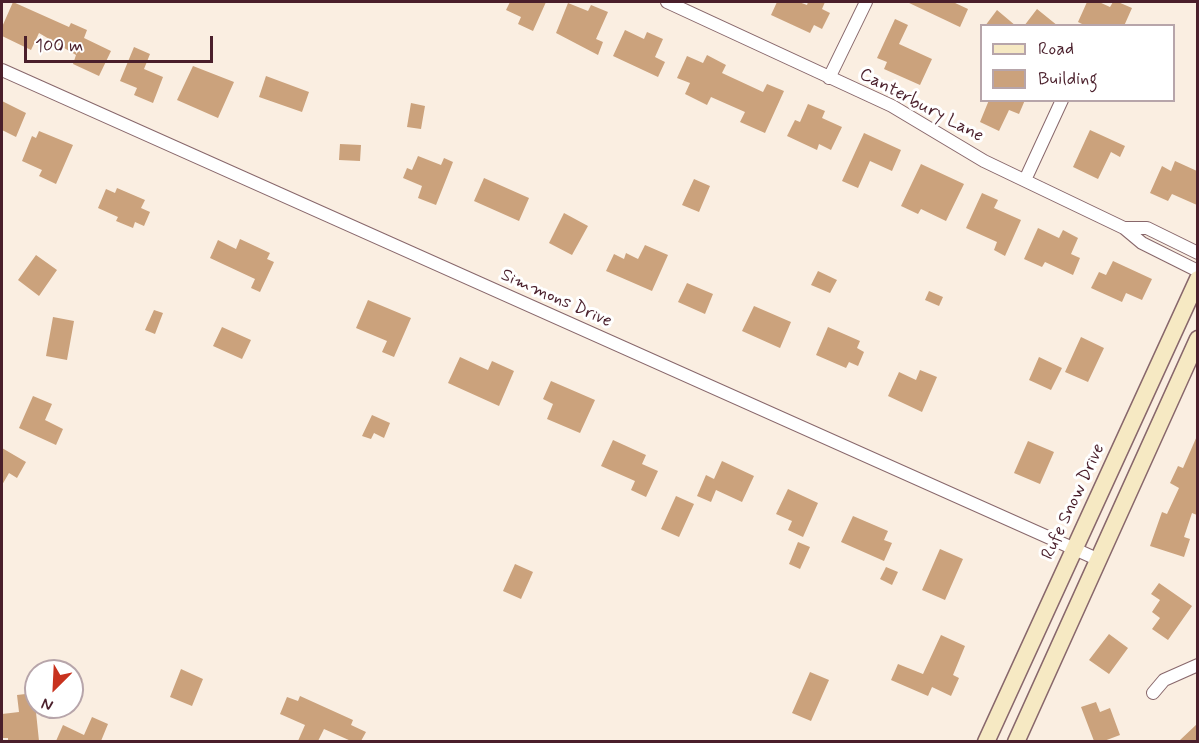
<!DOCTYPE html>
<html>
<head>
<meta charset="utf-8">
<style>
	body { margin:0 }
	#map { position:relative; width:1199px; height:743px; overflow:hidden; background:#faeee1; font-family:Mynerve,sans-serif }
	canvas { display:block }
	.frame { position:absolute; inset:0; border:3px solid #4a1f2b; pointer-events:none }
	.legend { position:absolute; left:980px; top:24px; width:195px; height:78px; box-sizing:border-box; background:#fff; border:2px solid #b7a5aa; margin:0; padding:8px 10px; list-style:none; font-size:18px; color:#4a1f2b }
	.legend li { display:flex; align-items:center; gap:12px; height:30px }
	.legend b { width:30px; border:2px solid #b7a5aa }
	.north { position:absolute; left:24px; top:659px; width:60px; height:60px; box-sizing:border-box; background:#fff; border:2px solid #b7a5aa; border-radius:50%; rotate:204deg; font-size:16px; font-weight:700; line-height:24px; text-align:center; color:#4a1f2b }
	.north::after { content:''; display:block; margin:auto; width:21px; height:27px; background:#c8321e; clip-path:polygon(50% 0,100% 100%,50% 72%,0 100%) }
	.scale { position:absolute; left:24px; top:36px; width:189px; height:27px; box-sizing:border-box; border:3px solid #4a1f2b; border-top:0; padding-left:8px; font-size:18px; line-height:21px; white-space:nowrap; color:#4a1f2b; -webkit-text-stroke:4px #fff; paint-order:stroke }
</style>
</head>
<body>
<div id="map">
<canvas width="1199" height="743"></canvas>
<div class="frame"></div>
<ul class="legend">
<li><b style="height:8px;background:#f6e9c3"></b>Road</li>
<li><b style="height:16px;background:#cba27c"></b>Building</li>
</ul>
<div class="north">N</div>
<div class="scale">100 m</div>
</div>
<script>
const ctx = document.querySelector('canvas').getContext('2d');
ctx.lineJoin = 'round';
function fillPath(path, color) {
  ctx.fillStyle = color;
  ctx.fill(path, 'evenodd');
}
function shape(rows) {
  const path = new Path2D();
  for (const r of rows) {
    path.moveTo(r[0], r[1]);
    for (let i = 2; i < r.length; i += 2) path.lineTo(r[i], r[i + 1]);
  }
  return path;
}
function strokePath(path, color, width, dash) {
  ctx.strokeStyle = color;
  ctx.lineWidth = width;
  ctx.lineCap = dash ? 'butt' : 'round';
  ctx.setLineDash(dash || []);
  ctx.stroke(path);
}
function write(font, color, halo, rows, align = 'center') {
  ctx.font = font + ' Mynerve,sans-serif';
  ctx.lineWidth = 6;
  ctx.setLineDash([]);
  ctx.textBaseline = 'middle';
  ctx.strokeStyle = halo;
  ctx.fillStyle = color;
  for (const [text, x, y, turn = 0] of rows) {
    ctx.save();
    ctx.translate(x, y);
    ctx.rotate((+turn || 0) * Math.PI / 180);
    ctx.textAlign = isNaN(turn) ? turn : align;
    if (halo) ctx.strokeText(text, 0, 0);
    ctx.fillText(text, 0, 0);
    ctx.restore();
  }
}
fillPath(shape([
	[13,2,69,27,71,23,87,30,84,38,111,51,99,76,73,64,76,55,39,33,31,50,2,36,2,27],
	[510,2,546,2,533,31,518,24,521,17,506,10],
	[777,2,799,2,807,5,808,2,825,2,822,9,830,13,822,29,814,25,810,33,771,15],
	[907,2,953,2,968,9,960,27],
	[1087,2,1099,2,1110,7,1113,2,1118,2,1132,8,1124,26,1086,26,1078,22],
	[568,3,588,11,591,5,608,12,596,39,603,42,598,55,556,33],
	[1037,9,1058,26,1024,26],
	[997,10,1016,26,985,26],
	[895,19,908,25,899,44,932,59,920,85,884,69,887,62,877,58],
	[625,30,644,39,647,32,663,39,655,57,665,62,658,77,613,56],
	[134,47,150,54,144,69,163,77,153,103,134,95,137,88,120,81],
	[707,55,726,65,722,73,763,92,767,84,784,91,765,133,740,122,745,112,711,97,707,105,685,94,690,83,677,78,687,56,703,63],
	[193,66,234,82,218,118,177,100],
	[266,76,309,92,302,112,259,97],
	[989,100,1025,100,1019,114,1009,110,999,131,980,122],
	[2,101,26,113,16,137,2,130],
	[411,103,425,106,421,129,407,127],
	[808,104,825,111,822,118,842,127,831,150,819,144,817,150,787,136,795,120,800,122],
	[1090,130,1125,146,1120,157,1111,152,1098,179,1073,167],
	[39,131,73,145,56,184,39,176,42,170,22,161,32,136,36,138],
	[864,133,901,150,892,171,870,161,858,188,842,181],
	[340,144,361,145,360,161,339,160],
	[418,156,441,165,444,158,453,162,436,205,418,198,422,186,403,178,407,168,412,170],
	[1175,161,1197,171,1197,205,1172,194,1168,201,1150,193,1162,166,1171,171],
	[921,164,964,184,946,221,921,209,918,214,901,206],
	[484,178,529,198,519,221,474,201],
	[694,179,710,186,699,212,682,205],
	[117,188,145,200,141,208,150,212,144,226,135,222,133,228,116,221,118,217,98,208,106,189,115,193],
	[982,193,998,200,994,208,1021,220,1005,256,994,250,997,242,966,228],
	[564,213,588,226,572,255,549,243],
	[1038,228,1059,238,1063,230,1078,238,1071,254,1080,258,1073,275,1045,262,1042,267,1024,259],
	[240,239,270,253,267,259,274,262,260,292,251,288,255,279,210,258,218,240,236,249],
	[645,245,668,255,652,291,606,271,614,254,624,259,626,253,638,259],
	[36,255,57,270,39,296,18,280],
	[1113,261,1152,279,1142,300,1126,293,1122,302,1091,288,1099,272,1106,275],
	[818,271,837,280,830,293,811,285],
	[687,283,713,294,705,314,678,302],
	[929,291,943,297,939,306,925,300],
	[368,300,411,318,394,357,382,352,387,341,356,328],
	[754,306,791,322,780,348,742,331],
	[154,310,163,313,155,334,145,330],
	[53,317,74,321,67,360,46,356],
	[222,327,251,340,242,359,213,346],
	[828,327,860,341,857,348,864,352,858,366,849,362,846,368,816,355],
	[1081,337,1104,348,1088,382,1065,372],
	[460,357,488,370,492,361,514,371,499,406,448,383],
	[1039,357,1062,368,1051,390,1029,380],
	[920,370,937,377,922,412,888,396,899,372,916,380],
	[551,381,595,400,580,433,547,419,553,404,543,399],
	[33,396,52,404,45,420,63,429,56,445,19,428],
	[372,415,390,423,384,438,374,433,371,439,362,436],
	[1197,436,1197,515,1192,513,1184,537,1190,539,1184,557,1150,546,1162,512,1167,514,1179,488,1170,483,1178,466,1183,468],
	[613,440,646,455,642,464,658,471,646,497,631,490,635,481,601,466],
	[1028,441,1054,452,1040,484,1014,473],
	[2,448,26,462,17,478,9,473,2,485],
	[722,461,754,476,742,502,716,490,711,502,697,496,706,475,714,479],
	[788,489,818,503,803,537,788,530,792,521,776,514],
	[676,496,694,504,679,537,661,529],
	[853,516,888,531,884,540,892,543,884,561,841,542],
	[798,542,810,547,800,569,789,564],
	[940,549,963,559,945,600,922,590],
	[515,564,533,572,521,599,503,591],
	[886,567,898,572,892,585,880,579],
	[1159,583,1192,606,1168,640,1152,629,1160,618,1152,612,1160,600,1151,594],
	[1109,634,1128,648,1109,674,1089,660],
	[941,635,965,646,953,675,959,678,951,696,932,687,928,696,891,680,898,664,923,674],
	[181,669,203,679,192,706,170,697],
	[810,672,829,680,811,721,792,713],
	[34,693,39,741,8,741,8,738,2,738,2,714,19,712,17,695],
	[300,696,353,720,351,725,366,732,361,741,351,741,324,729,318,741,298,741,305,725,280,714,287,697,298,701],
	[1096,702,1100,712,1110,708,1120,735,1104,741,1094,741,1081,707],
	[92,717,108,724,101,741,56,741,63,725,84,735],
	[1197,724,1197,741,1179,741]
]), '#cba27c');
const street = shape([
	[667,2,892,106,984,161,1124,228,1142,243,1198,271],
	[2,70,1097,559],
	[829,78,866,2],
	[1025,180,1062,100],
	[1124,228,1147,228,1198,253],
	[1153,693,1164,680,1198,665]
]);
const secondary = shape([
	[986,742,1198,279],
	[1016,742,1198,339]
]);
strokePath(street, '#88676b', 14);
strokePath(secondary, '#88676b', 19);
strokePath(street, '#fff', 12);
strokePath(secondary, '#f6e9c3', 16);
write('18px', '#4a1f2b', '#fff', [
	["Canterbury Lane",921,106,28],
	["Simmons Drive",556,299,24],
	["Rufe Snow Drive",1074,502,-65]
]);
</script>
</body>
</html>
